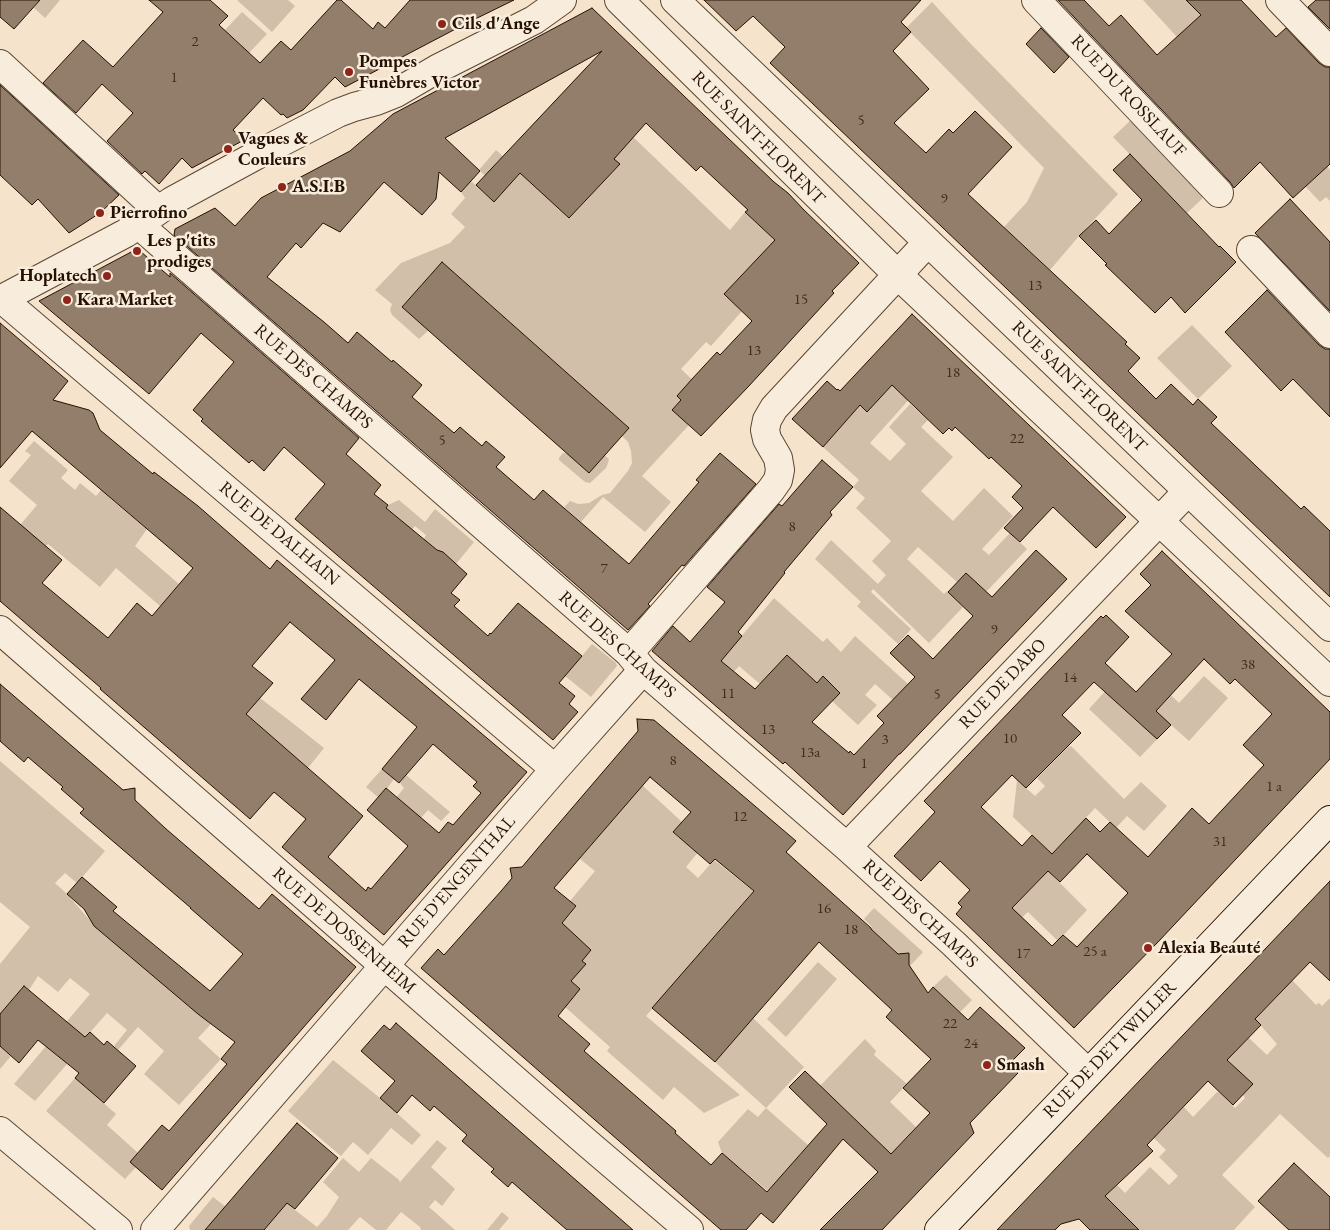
<!DOCTYPE html>
<html>
<head>
<meta charset="utf-8">
<style>
	body { margin:0 }
	canvas { display:block; background:#f5e3cb }
</style>
</head>
<body>
<canvas width="1330" height="1230"></canvas>
<script>
const ctx = document.querySelector('canvas').getContext('2d');
ctx.lineJoin = 'round';
function fillPath(path, color) {
  ctx.fillStyle = color;
  ctx.fill(path, 'evenodd');
}
function shape(rows) {
  const path = new Path2D();
  for (const r of rows) {
    path.moveTo(r[0], r[1]);
    for (let i = 2; i < r.length; i += 2) path.lineTo(r[i], r[i + 1]);
  }
  return path;
}
function strokePath(path, color, width, dash) {
  ctx.strokeStyle = color;
  ctx.lineWidth = width;
  ctx.lineCap = dash ? 'butt' : 'round';
  ctx.setLineDash(dash || []);
  ctx.stroke(path);
}
function write(font, color, halo, rows, align = 'center') {
  ctx.font = font + ' "EB Garamond",serif';
  ctx.lineWidth = 5;
  ctx.setLineDash([]);
  ctx.textBaseline = 'middle';
  ctx.strokeStyle = halo;
  ctx.fillStyle = color;
  for (const [text, x, y, turn = 0] of rows) {
    ctx.save();
    ctx.translate(x, y);
    ctx.rotate((+turn || 0) * Math.PI / 180);
    ctx.textAlign = isNaN(turn) ? turn : align;
    if (halo) ctx.strokeText(text, 0, 0);
    ctx.fillText(text, 0, 0);
    ctx.restore();
  }
}
fillPath(shape([
	[36,0,60,0,45,18,34,8,38,2],
	[237,0,288,0,295,6,272,32],
	[1143,0,1198,0,1192,6,1222,38,1177,37],
	[932,2,968,41,1118,194,1079,236,1050,270,1004,227,1027,202,1044,168,906,28],
	[242,12,267,34,249,53,224,31],
	[579,85,730,230,745,212,776,241,733,284,735,286,726,296,737,306,751,301,711,346,706,342,681,369,697,384,677,396,681,400,672,410,689,425,642,476,671,502,645,532,603,497,581,522,564,507,570,501,578,504,589,503,602,495,610,493,628,471,632,463,631,451,628,442,622,436,629,428,442,262,402,307,429,330,419,339,392,315,390,310,392,304,375,290,401,263,450,243,465,227,451,214,465,198,461,192,471,181,494,202,503,192,479,170,496,150,569,218,619,164,553,102],
	[1134,117,1203,189,1202,199,1187,213,1113,137],
	[1314,152,1330,170,1330,201,1326,197,1320,202,1305,186],
	[1192,325,1232,366,1198,399,1157,358],
	[905,370,922,385,870,443,890,461,906,444,889,427,910,404,928,420,921,427,953,457,921,491,953,521,984,488,1013,516,982,549,989,555,1010,533,1027,549,986,592,957,582,918,547,907,559,944,594,947,591,963,607,929,643,873,589,871,592,911,629,898,644,857,606,861,602,815,559,831,540,878,584,886,575,872,561,891,541,856,508,865,498,853,487,859,480,823,447,858,407],
	[34,441,68,470,61,478,75,490,80,483,96,496,106,484,111,499,147,529,135,546,179,584,160,606,116,568,100,587,48,544,40,552,15,531,37,505,9,481,31,455,25,451],
	[563,453,604,455,609,459,608,463,606,468,590,483,585,482,559,460,559,458],
	[399,500,425,522,435,509,474,542,456,564,443,552,438,551,424,539,426,535,415,526,395,549,378,518,388,505],
	[774,598,823,642,827,638,841,652,855,636,908,684,893,700,875,684,865,695,877,705,858,725,832,701,840,692,823,676,815,685,760,684,739,666,709,700,686,680,718,643,728,652],
	[592,644,616,663,617,666,591,697,565,676],
	[1119,676,1132,688,1118,704,1142,726,1171,695,1179,703,1204,676,1228,698,1189,741,1171,725,1140,757,1089,709],
	[260,698,290,721,324,748,308,768,244,713],
	[1071,746,1124,799,1141,782,1167,806,1144,831,1127,816,1116,828,1095,808,1052,854,1013,817,1017,780,1035,796,1045,786,1037,778,1068,747],
	[0,761,105,851,77,883,65,873,55,883,67,894,94,925,211,1024,198,1038,221,1059,179,1105,144,1074,164,1051,138,1027,118,1050,114,1046,127,1030,107,1013,65,1061,67,1064,35,1101,14,1084,90,994,70,978,58,992,38,976,29,990,24,986,0,1014,0,964,30,927,0,902],
	[382,769,394,779,386,790,396,798,404,788,400,783,406,775,450,812,441,821,428,810,413,827,366,787],
	[642,785,682,822,673,833,684,842,699,851,686,867,698,878,714,860,753,891,646,1016,740,1095,704,1113,674,1087,663,1100,607,1051,610,1047,565,1007,580,989,571,981,585,964,582,961,591,950,577,937,558,928,576,907,570,901,595,871,580,859],
	[1048,871,1087,910,1058,941,1028,912,1017,922,1008,913],
	[874,908,923,952,910,966,908,964,909,959,903,953,899,954,871,929,872,927,864,919],
	[818,962,837,979,786,1037,767,1019],
	[946,975,972,1000,960,1012,933,987],
	[1292,980,1316,1005,1319,1003,1322,1006,1330,998,1330,1156,1328,1158,1280,1114,1222,1175,1255,1207,1234,1230,1128,1230,1133,1224,1105,1196,1117,1185,1125,1193,1150,1167,1169,1185,1178,1176,1159,1157,1166,1150,1153,1137,1162,1130,1184,1107,1193,1117,1217,1092,1220,1093,1235,1108,1245,1098,1243,1095,1252,1085,1222,1054,1244,1031,1250,1039,1267,1055,1277,1044,1255,1019],
	[753,1018,804,1067,766,1108,808,1145,768,1191,722,1153,718,1142,748,1109,758,1117,766,1108,715,1062],
	[865,1039,876,1051,874,1055,907,1084,890,1102,916,1127,891,1154,820,1086],
	[0,1046,11,1056,0,1069],
	[333,1060,380,1098,421,1135,412,1145,391,1128,368,1155,353,1142,341,1156,288,1111],
	[75,1078,116,1114,107,1125,138,1153,136,1167,125,1179,46,1111],
	[437,1140,447,1148,431,1167,455,1189,442,1206,435,1200,429,1207,455,1230,421,1230,420,1227,401,1212,386,1230,376,1230,360,1217,348,1230,264,1230,279,1213,279,1194,295,1210,317,1227,327,1216,339,1197,323,1182,343,1158,359,1172,371,1158,398,1179,400,1182],
	[213,1197,226,1207,211,1230,190,1230,189,1226],
	[502,1212,509,1218,499,1230,487,1230]
]), '#d2bfa9');
const building = shape([
	[0,0,40,0,14,29,0,17,0,0],
	[149,0,210,0,228,16,219,25,260,63,281,41,291,50,337,0,341,0,373,29,378,22,385,28,410,0,514,0,467,23,345,87,335,77,303,110,287,118,283,114,281,115,263,98,233,130,244,140,192,168,182,158,159,184,145,171,142,174,107,141,133,113,102,84,76,113,43,83,83,40,113,67,163,12,149,0],
	[704,0,921,0,901,22,911,32,893,51,929,89,894,123,926,153,949,129,953,133,975,111,1012,147,968,194,1127,342,1125,344,1140,358,1128,371,1156,399,1171,384,1193,405,1198,399,1217,417,1211,423,1301,509,1304,506,1330,531,1330,597,770,63,785,47,753,16,736,31,704,0],
	[1058,0,1084,0,1109,26,1121,15,1157,55,1201,15,1186,0,1241,0,1276,37,1286,28,1319,63,1325,67,1330,67,1330,164,1293,198,1260,162,1234,188,1230,182,1058,0],
	[1316,0,1330,0,1330,29,1308,7,1316,0],
	[592,8,774,182,788,193,804,210,859,263,832,291,834,293,748,387,701,436,672,410,681,400,677,396,692,379,717,352,720,355,752,321,724,294,775,240,745,212,748,210,701,166,696,171,646,123,614,159,620,164,569,218,520,173,494,202,476,185,602,51,445,138,480,171,461,192,439,172,436,199,422,215,384,182,340,232,323,223,301,248,296,243,267,277,324,322,348,343,357,332,392,362,393,360,422,385,412,397,454,433,460,427,482,446,486,441,505,457,496,467,534,500,543,490,629,564,699,482,696,480,720,453,756,484,684,566,682,565,648,604,650,606,628,630,174,235,175,229,215,208,235,226,261,198,350,151,393,114,592,8],
	[1041,28,1069,57,1054,73,1026,44,1041,28],
	[0,85,119,195,100,213,69,233,38,199,32,205,0,175,0,85],
	[1130,154,1219,247,1220,246,1236,262,1185,313,1171,297,1155,313,1105,265,1107,264,1079,236,1096,220,1109,234,1142,200,1113,170,1130,154],
	[1290,199,1330,242,1330,311,1255,233,1290,199],
	[133,251,140,251,170,277,170,273,359,438,346,454,381,485,374,494,388,505,386,508,437,550,443,552,467,574,451,593,460,600,454,606,488,636,490,633,491,634,518,603,582,656,559,683,575,696,569,704,578,712,553,740,295,519,325,484,284,447,264,471,252,460,249,463,201,421,203,419,193,410,234,362,201,333,149,394,39,301,133,251],
	[442,262,629,428,589,473,402,307,442,262],
	[1267,290,1319,345,1325,349,1330,349,1330,417,1293,379,1281,391,1225,332,1267,290],
	[912,314,1126,517,1096,548,1053,507,1020,542,1004,528,1023,508,1012,497,1022,486,991,457,989,459,955,427,952,431,949,428,943,434,892,385,867,412,860,405,823,447,792,419,827,381,837,390,838,389,840,391,912,314],
	[0,323,68,381,53,400,89,410,93,413,100,430,153,474,154,472,198,506,270,569,277,560,527,772,384,935,282,847,306,819,274,792,250,819,100,689,101,688,0,601,0,507,62,560,42,583,108,638,137,603,152,616,193,568,32,431,0,468,0,323],
	[290,622,335,660,301,699,326,720,359,679,417,727,382,769,399,783,433,744,477,782,473,786,481,793,453,825,448,822,439,833,386,788,367,810,408,846,371,889,368,887,366,891,328,857,363,816,246,714,273,683,252,666,290,622],
	[822,460,853,487,830,512,832,515,784,572,785,573,738,632,742,636,721,661,755,689,787,655,817,683,823,676,840,693,812,722,849,753,850,751,854,755,884,723,877,716,915,677,890,653,908,635,933,659,973,616,948,592,966,573,992,597,1036,550,1067,579,900,754,899,754,843,815,785,762,783,764,652,651,673,626,690,642,725,602,707,587,779,504,782,506,822,460],
	[1162,551,1330,712,1330,759,1158,942,1074,1028,956,914,962,907,958,903,970,890,940,861,921,881,894,856,935,812,924,801,1101,616,1103,618,1106,615,1129,637,1105,663,1136,692,1172,654,1125,611,1151,585,1140,574,1162,551],
	[1204,659,1230,684,1235,679,1272,714,1243,745,1264,765,1209,824,1192,808,1148,857,1110,822,1100,832,1086,818,1052,854,1032,835,1022,846,981,807,1012,775,1026,788,1081,733,1062,715,1094,682,1157,739,1171,725,1156,711,1204,659],
	[1087,854,1128,893,1077,947,1063,935,1052,946,1012,908,1048,871,1060,882,1087,854],
	[0,684,123,790,135,788,135,800,165,828,259,909,272,894,356,967,162,1190,130,1162,162,1125,169,1131,227,1064,221,1059,235,1042,198,1014,94,926,84,909,67,894,82,877,117,907,113,911,210,991,243,954,190,908,191,908,80,813,84,809,61,789,63,787,28,757,24,762,0,741,0,684],
	[637,719,654,720,796,841,786,852,871,928,871,929,898,954,909,953,909,965,928,993,933,987,968,1020,980,1007,1025,1048,1009,1064,1018,1073,970,1123,974,1133,882,1230,820,1230,878,1172,843,1139,773,1223,761,1213,746,1230,721,1230,421,968,438,949,444,955,502,890,512,878,510,868,522,867,543,842,638,731,637,719],
	[650,777,691,812,673,832,710,864,715,859,754,891,652,1008,715,1062,819,942,892,1010,886,1017,931,1059,903,1088,930,1113,891,1154,805,1071,789,1087,827,1124,767,1192,722,1153,711,1165,675,1133,676,1131,584,1051,590,1044,558,1016,580,989,571,981,586,964,582,961,591,950,562,923,576,906,554,888,650,777],
	[1330,881,1330,981,1310,962,1255,1019,1261,1025,1227,1060,1253,1084,1233,1105,1208,1081,1147,1145,1153,1151,1105,1196,1139,1230,1090,1230,1079,1219,1061,1224,1055,1230,997,1230,1330,881],
	[24,986,85,1037,90,1032,104,1045,107,1041,136,1066,104,1103,75,1078,79,1073,38,1040,19,1063,0,1046,0,1014,24,986],
	[396,1023,538,1147,633,1230,567,1230,512,1182,508,1187,491,1172,494,1169,462,1141,467,1135,434,1106,430,1111,412,1095,397,1113,380,1098,395,1081,361,1051,384,1025,390,1030,396,1023],
	[297,1123,338,1158,295,1209,287,1203,264,1230,205,1230,297,1123],
	[1294,1163,1330,1197,1330,1230,1289,1230,1258,1201,1294,1163]
]);
fillPath(building, '#927e6a');
strokePath(building, '#261101', 1);
const minor = shape([
	[619,0,898,275,1330,682],
	[675,0,1330,627],
	[1036,0,1219,193],
	[1280,0,1330,52],
	[0,64,158,210],
	[139,225,629,653,643,670,847,847,954,944,1088,1073],
	[1251,250,1330,334],
	[2,299,555,769],
	[0,630,586,1142,689,1230],
	[629,653,771,490,778,480,780,470,778,458,767,439,765,430,767,420,774,408,928,242],
	[847,847,1188,491],
	[0,1131,118,1230],
	[155,1230,555,769,643,670]
]);
const tertiary = shape([
	[0,300,126,233,172,201,266,150,338,113,354,107,376,101,396,93,437,69,534,20,562,0]
]);
const secondary = shape([
	[939,1230,1330,820]
]);
strokePath(minor, '#5a4634', 30);
strokePath(tertiary, '#5a4634', 30);
strokePath(secondary, '#261101', 30);
strokePath(minor, '#f8eddd', 28);
strokePath(tertiary, '#f8eddd', 28);
strokePath(secondary, '#f8eddd', 28);
for (const [x, y, r, color] of [
	[442,24,5,"#8f2418"],
	[349,72,5,"#8f2418"],
	[228,149,5,"#8f2418"],
	[282,187,5,"#8f2418"],
	[100,213,5,"#8f2418"],
	[137,251,5,"#8f2418"],
	[107,276,5,"#8f2418"],
	[67,300,5,"#8f2418"],
	[1148,948,5,"#8f2418"],
	[987,1065,5,"#8f2418"]
]) {
  const dot = new Path2D();
  dot.arc(x, y, r, 0, 2 * Math.PI);
  ctx.fillStyle = color;
  ctx.fill(dot);
  strokePath(dot, '#f8eddd', 2);
}
write('15px', '#412c1b', null, [
	["2",195,42],
	["1",174,78],
	["5",861,121],
	["9",944,199],
	["13",1035,286],
	["15",801,300],
	["13",754,351],
	["18",953,373],
	["22",1017,439],
	["5",442,441],
	["8",792,527],
	["7",604,569],
	["9",994,630],
	["38",1248,665],
	["14",1070,678],
	["11",728,694],
	["5",937,695],
	["13",768,730],
	["10",1010,739],
	["3",885,740],
	["13a",810,753],
	["8",673,761],
	["1",864,764],
	["1 a",1274,787],
	["12",740,817],
	["31",1220,842],
	["16",824,909],
	["18",851,930],
	["25 a",1095,952],
	["17",1023,954],
	["22",950,1024],
	["24",971,1044]
]);
write('bold 18px', '#261101', '#f8eddd', [
	["Cils d'Ange",452,24],
	["Pompes",359,62],
	["Funèbres Victor",359,83],
	["Vagues &",238,139],
	["Couleurs",238,160],
	["A.S.I.B",292,187],
	["Pierrofino",110,213],
	["Les p'tits",147,241],
	["prodiges",147,262],
	["Hoplatech",97,276,"right"],
	["Kara Market",77,300],
	["Alexia Beauté",1158,948],
	["Smash",997,1065]
], 'left');
write('18px', '#261101', '#f8eddd', [
	["RUE DU ROSSLAUF",1128,96,47],
	["RUE SAINT-FLORENT",758,138,45],
	["RUE DES CHAMPS",313,377,41],
	["RUE SAINT-FLORENT",1079,387,44],
	["RUE DE DALHAIN",279,534,40],
	["RUE DES CHAMPS",617,645,42],
	["RUE DE DABO",1003,684,-46],
	["RUE D'ENGENTHAL",457,882,-49],
	["RUE DES CHAMPS",920,914,43],
	["RUE DE DOSSENHEIM",344,931,41],
	["RUE DE DETTWILLER",1110,1050,-46]
]);
</script>
</body>
</html>
